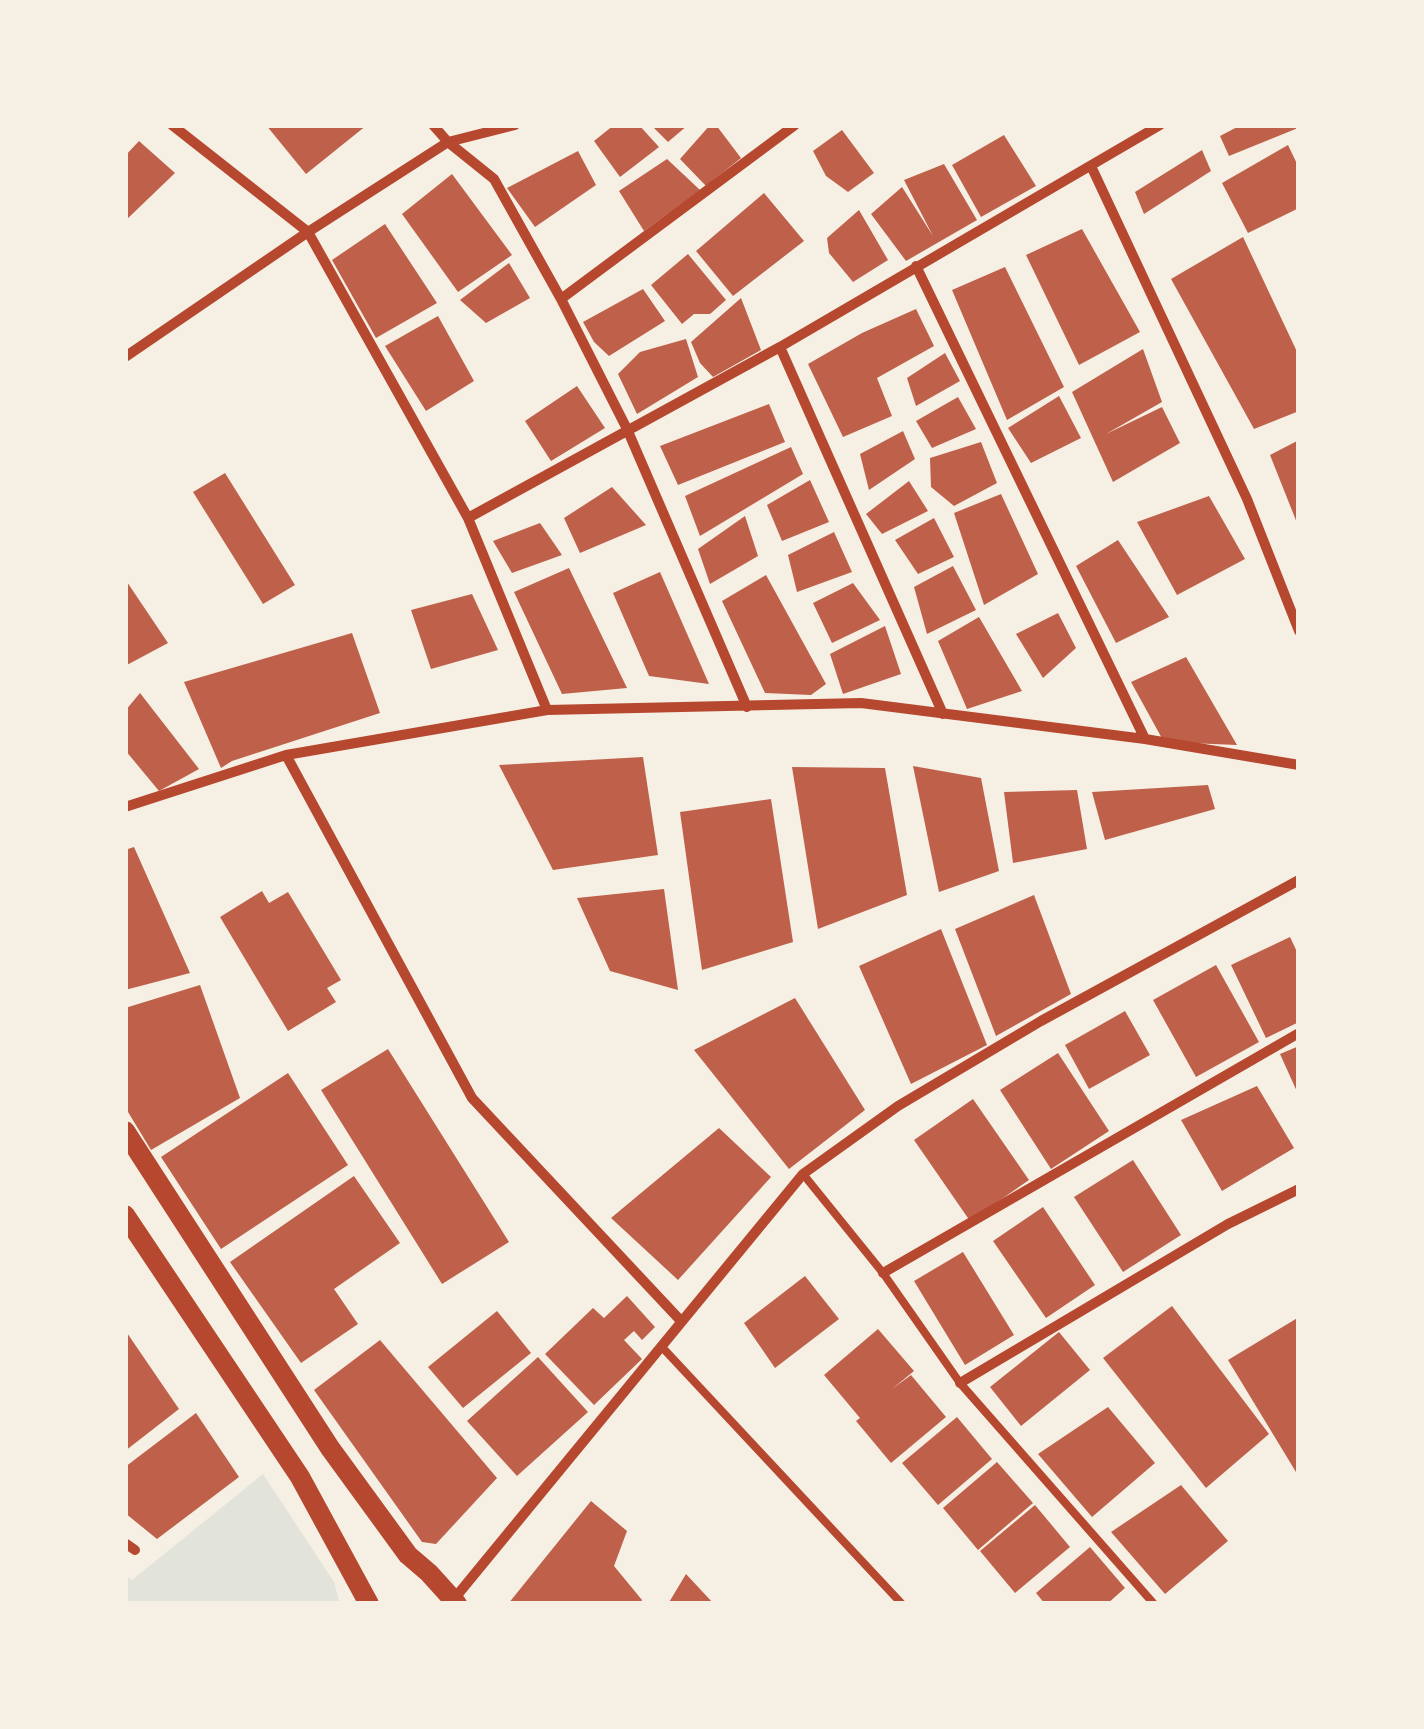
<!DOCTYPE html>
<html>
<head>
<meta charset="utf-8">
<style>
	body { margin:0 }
	#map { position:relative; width:1424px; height:1729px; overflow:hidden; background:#f6efe4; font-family:"PT Sans",sans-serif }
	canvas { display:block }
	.frame { position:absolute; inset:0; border:128px solid #f6efe4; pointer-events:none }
</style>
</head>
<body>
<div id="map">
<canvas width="1424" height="1729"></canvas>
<div class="frame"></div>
</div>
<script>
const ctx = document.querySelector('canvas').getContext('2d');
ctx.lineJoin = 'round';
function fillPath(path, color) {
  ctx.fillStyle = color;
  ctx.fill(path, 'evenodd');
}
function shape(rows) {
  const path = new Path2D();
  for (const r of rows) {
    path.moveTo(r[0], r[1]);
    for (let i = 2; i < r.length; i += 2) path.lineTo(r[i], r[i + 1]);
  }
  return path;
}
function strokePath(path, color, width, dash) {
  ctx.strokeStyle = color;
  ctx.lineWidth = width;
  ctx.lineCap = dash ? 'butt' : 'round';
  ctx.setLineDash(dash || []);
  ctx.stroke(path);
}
fillPath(shape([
	[263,1474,334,1582,340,1604,125,1604,125,1575,132,1580]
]), '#e2e4dc');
fillPath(shape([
	[266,125,367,125,306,174],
	[614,125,639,125,659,147,620,177,594,141],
	[651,125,688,125,668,142],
	[710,125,716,125,741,158,706,186,680,159],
	[1241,125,1295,125,1298,128,1229,156,1220,136],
	[842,130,874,173,848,192,826,176,813,151],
	[1004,135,1036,186,981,217,952,165],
	[139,141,175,173,125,221,125,156],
	[1288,145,1299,168,1299,208,1248,233,1222,183],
	[1202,150,1211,171,1144,214,1135,192],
	[578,151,596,185,535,227,507,188],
	[667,159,700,190,644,231,619,191],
	[944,164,977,220,906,261,871,214,902,187,933,236,904,180],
	[452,174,512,255,458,292,402,214],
	[764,193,804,241,733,296,696,251],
	[859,210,888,260,853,282,829,253,827,238],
	[385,224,437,303,376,338,332,260],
	[1082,229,1140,332,1079,365,1026,255],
	[1243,237,1299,356,1299,411,1254,429,1171,279],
	[688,254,726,300,710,314,694,314,682,324,651,285],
	[509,263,530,298,486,323,460,300],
	[1005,267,1064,387,1007,420,952,290],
	[643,289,665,321,609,356,594,342,583,322],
	[741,298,761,350,713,377,700,363,691,342],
	[916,309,934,346,877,378,892,416,843,437,808,364,862,333],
	[438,316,474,381,426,411,385,346],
	[686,339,698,377,637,414,618,374,640,352],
	[1143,349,1162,402,1106,434,1162,407,1180,443,1113,482,1072,392],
	[945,353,960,381,916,406,907,378],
	[577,386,605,428,551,461,525,421],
	[1059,396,1081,438,1031,463,1008,428],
	[958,397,976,429,932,448,916,421],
	[769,404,785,442,678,485,660,446],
	[903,431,915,459,869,490,860,454],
	[1299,440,1299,528,1270,455],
	[981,442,997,483,954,506,931,487,930,458],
	[791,447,803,474,700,536,685,496],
	[225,473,295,585,263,604,193,492],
	[810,480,829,522,782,541,767,505],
	[909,481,928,511,882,534,866,514],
	[612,487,646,525,580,553,564,518],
	[1001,494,1038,574,984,605,954,513],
	[1209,496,1245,559,1177,595,1137,522],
	[745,516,758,556,710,584,698,549],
	[934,518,954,557,918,574,895,540],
	[540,523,562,555,512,573,493,541],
	[834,532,852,572,797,592,788,555],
	[1118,540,1169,617,1116,643,1076,566],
	[953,566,976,610,927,634,914,587],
	[569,568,627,688,562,694,514,592],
	[660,572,709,684,649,676,613,593],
	[766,575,826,684,811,695,765,693,722,601],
	[125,579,168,643,125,666],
	[853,583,880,620,832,643,813,603],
	[472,594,498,650,431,669,411,610],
	[1058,613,1076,648,1043,678,1016,634],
	[979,617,1022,691,967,709,938,641],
	[885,626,901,674,843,694,830,654],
	[352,633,380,713,232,761,221,768,184,682],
	[1186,657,1237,745,1164,742,1131,682],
	[140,693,199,769,159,791,125,750,125,711],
	[643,757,658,855,553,870,499,765],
	[913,766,981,778,999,871,939,892],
	[792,767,885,768,907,895,818,929],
	[1208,785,1215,809,1105,840,1092,792],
	[1077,790,1087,849,1013,863,1004,792],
	[771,799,793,942,702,970,680,812],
	[134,847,190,973,125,990,125,850],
	[664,889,678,990,610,971,577,898],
	[262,891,269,903,288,892,341,980,327,988,336,1002,288,1031,220,917],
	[1034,895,1071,994,996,1036,955,929],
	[941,929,987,1045,911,1084,859,966],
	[1290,937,1299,956,1299,1022,1266,1038,1231,965],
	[1216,965,1259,1042,1196,1077,1153,1000],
	[200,985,240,1098,151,1150,125,1107,125,1008],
	[795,998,865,1110,789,1169,694,1050],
	[1125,1011,1150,1055,1089,1089,1065,1045],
	[1299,1046,1299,1096,1280,1054],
	[388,1049,509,1242,442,1284,321,1090],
	[1058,1053,1109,1131,1051,1169,1000,1090],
	[288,1073,348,1165,221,1249,161,1157],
	[1257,1086,1294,1148,1222,1191,1181,1120],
	[973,1099,1029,1180,970,1221,914,1140],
	[719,1128,771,1177,678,1280,611,1218],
	[1133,1160,1181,1235,1123,1272,1074,1197],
	[354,1176,400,1243,334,1289,358,1324,301,1363,230,1262],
	[1043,1207,1095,1285,1046,1318,993,1241],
	[963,1252,1014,1335,965,1365,914,1281],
	[805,1276,839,1319,775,1368,744,1323],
	[627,1296,655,1327,642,1340,634,1331,624,1340,642,1359,594,1405,545,1354,593,1308,604,1318],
	[1172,1306,1269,1434,1206,1488,1103,1358],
	[497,1311,531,1353,463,1408,428,1367],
	[1299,1317,1299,1477,1228,1360],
	[878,1329,914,1371,892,1389,911,1375,946,1417,891,1463,856,1421,860,1418,824,1375],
	[125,1330,179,1409,125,1451],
	[1059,1332,1090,1370,1021,1426,990,1387],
	[380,1340,497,1478,436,1544,422,1542,314,1390],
	[538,1357,588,1412,517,1476,467,1421],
	[1108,1407,1155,1463,1092,1517,1038,1454],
	[196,1413,239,1477,157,1539,125,1513,125,1467],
	[957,1417,992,1459,938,1505,902,1463],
	[997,1462,1033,1503,978,1550,943,1508],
	[1181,1485,1228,1541,1165,1594,1111,1532],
	[591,1501,627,1531,614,1566,642,1600,640,1604,508,1604],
	[1035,1505,1070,1547,1015,1593,980,1551],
	[1090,1547,1125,1588,1107,1604,1045,1604,1036,1593],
	[686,1574,714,1604,668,1604]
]), '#bf614a');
strokePath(shape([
	[803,1174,883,1273,960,1383,1154,1604],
	[661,1346,902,1604]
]), '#b5482f', 8);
strokePath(shape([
	[172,125,308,232,468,518,547,710],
	[433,125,448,142,494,179,561,299,627,429,747,707],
	[1091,166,1247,499,1299,631],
	[916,266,1145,739],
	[561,299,795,125],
	[780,347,943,714],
	[125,357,308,232,448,142,515,125],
	[468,518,780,347,1160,125],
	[286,755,472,1098,681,1321],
	[125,807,286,755,547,710,861,703,1145,739,1299,765],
	[883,1273,1299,1033],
	[960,1383,1228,1224,1299,1189],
	[125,1543,135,1550],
	[454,1599,803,1174,898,1106,1041,1021,1299,880]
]), '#b5482f', 10);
strokePath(shape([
	[125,1131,330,1448,408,1555,429,1573,457,1604],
	[125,1215,300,1477,369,1604]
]), '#b5482f', 20);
</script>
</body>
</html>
